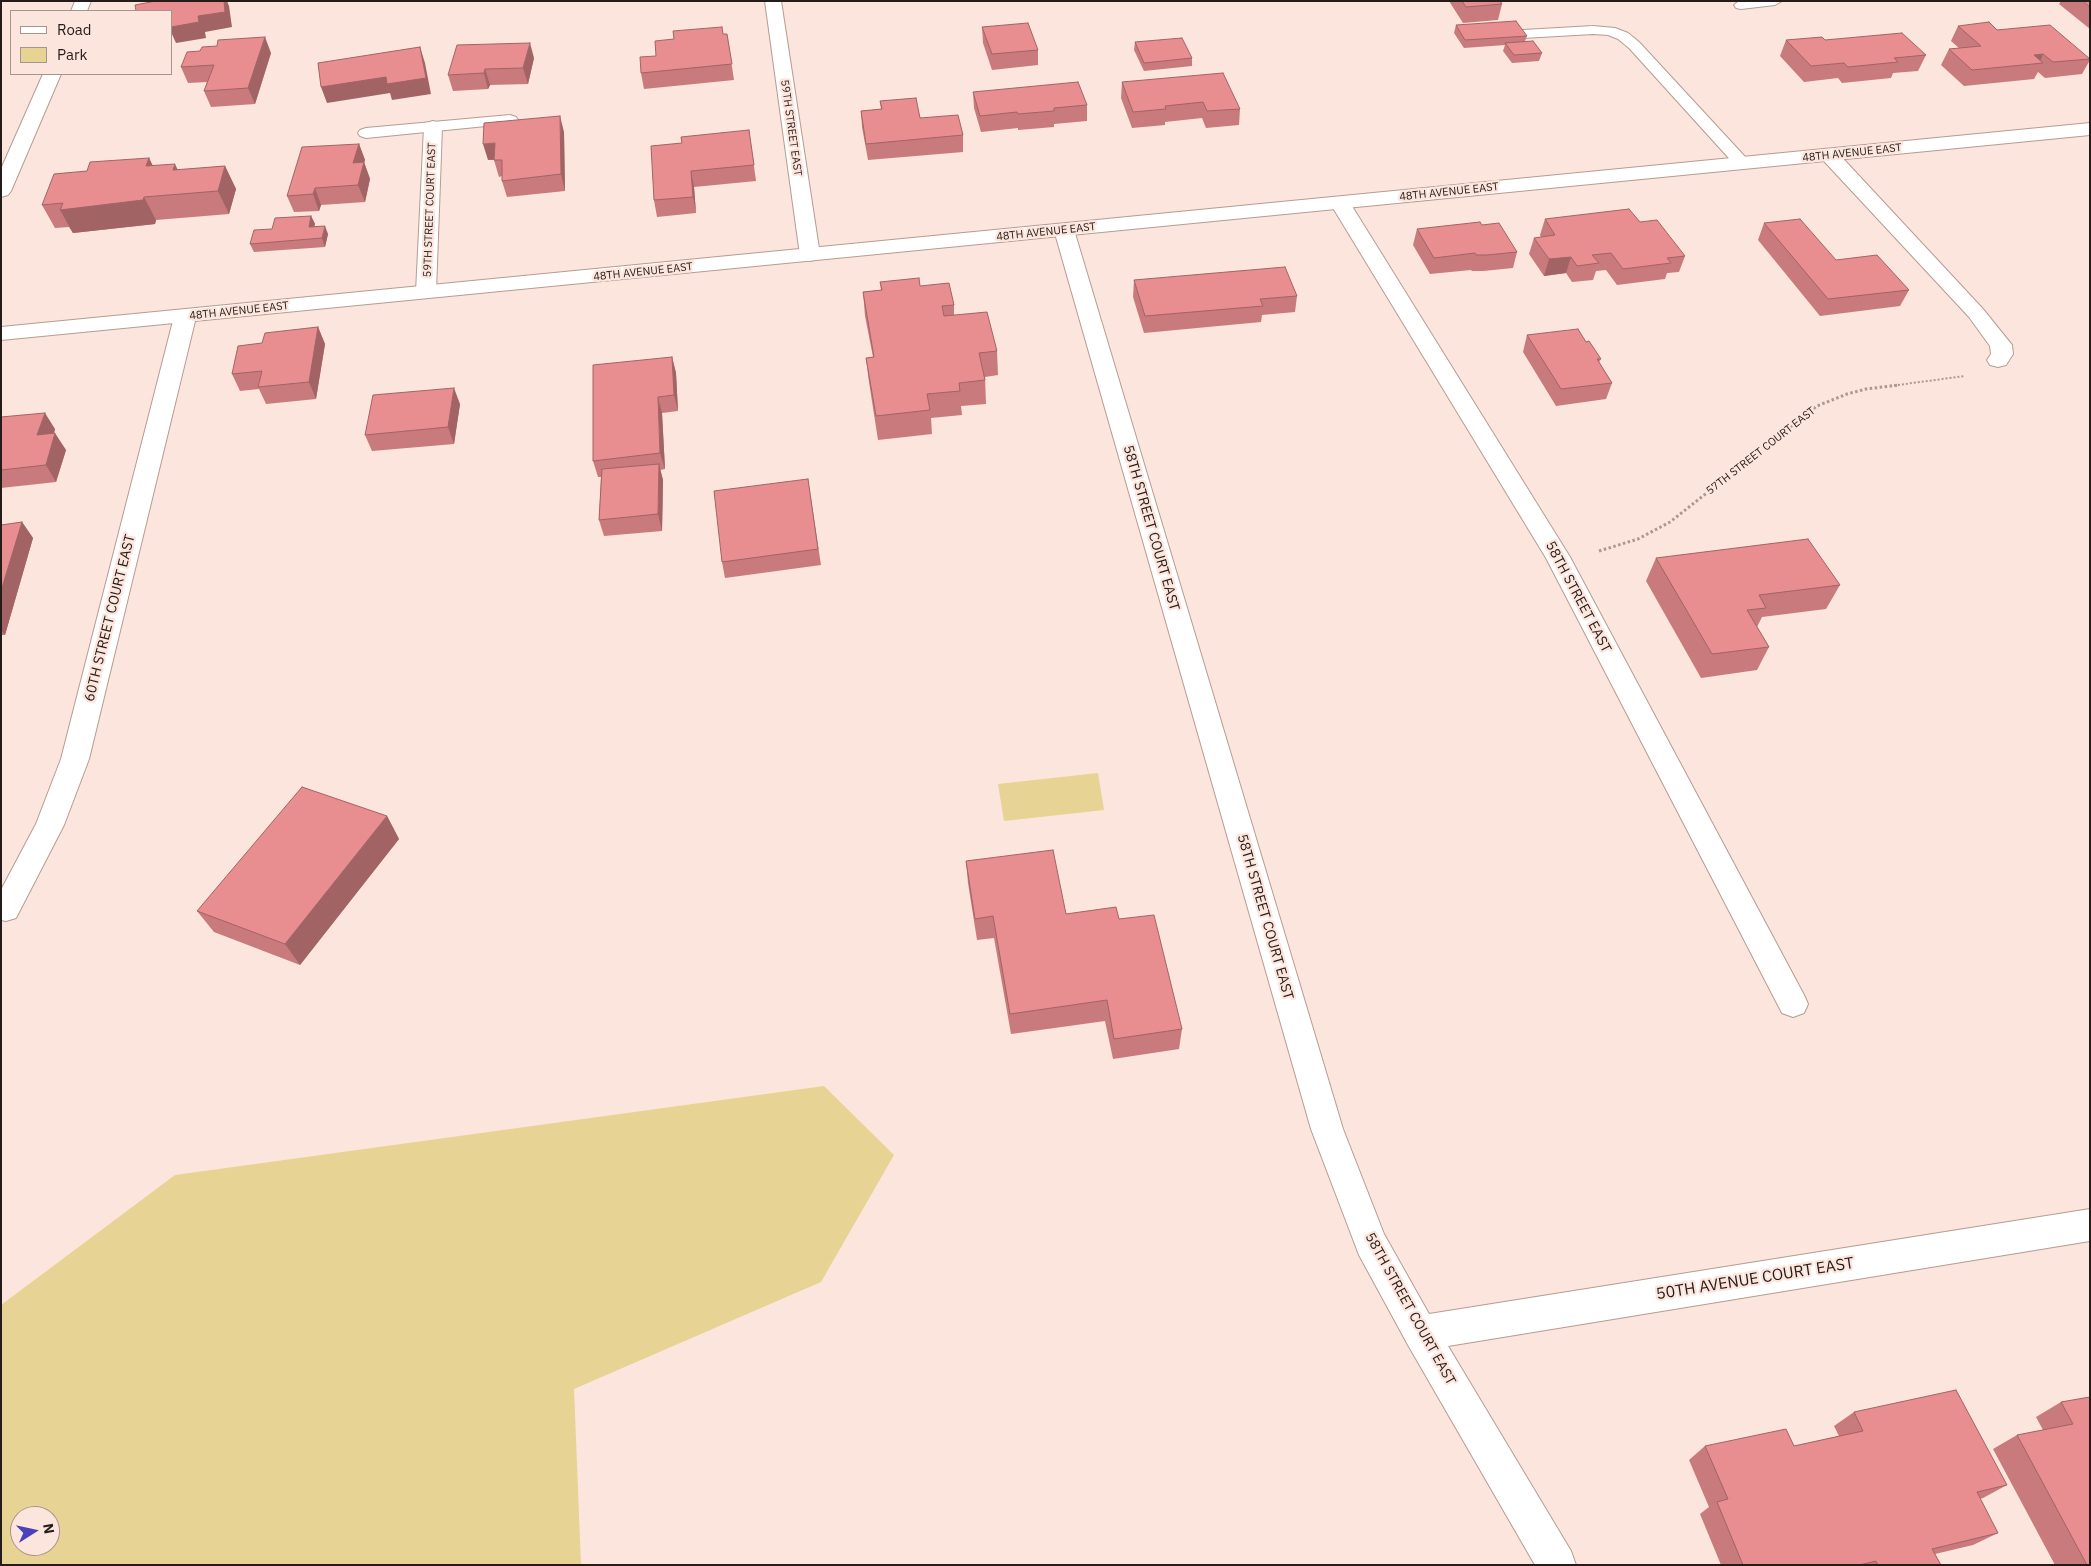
<!DOCTYPE html>
<html>
<head>
<meta charset="utf-8">
<style>
	body { margin:0 }
	#map { position:relative; width:2091px; height:1566px; overflow:hidden; background:#fce5dc; font-family:"IBM Plex Sans",sans-serif }
	canvas { display:block }
	.frame { position:absolute; inset:0; border:2px solid #251b18; pointer-events:none }
	.legend { position:absolute; left:10px; top:10px; width:162px; height:65px; box-sizing:border-box; background:#fce5dc; border:1px solid #a6948e; margin:0; padding:6px 9px; list-style:none; font-size:15px; color:#251b18 }
	.legend li { display:flex; align-items:center; gap:10px; height:25px }
	.legend b { width:25px; border:1px solid #a6948e }
	.north { position:absolute; left:10px; top:1506px; width:50px; height:50px; box-sizing:border-box; background:#fce5dc; border:1px solid #a6948e; border-radius:50%; rotate:80deg; font-size:14px; font-weight:700; line-height:20px; text-align:center; color:#251b18 }
	.north::after { content:''; display:block; margin:auto; width:18px; height:22px; background:#4942b9; clip-path:polygon(50% 0,100% 100%,50% 72%,0 100%) }
</style>
</head>
<body>
<div id="map">
<canvas width="2091" height="1566"></canvas>
<div class="frame"></div>
<ul class="legend">
<li><b style="height:6px;background:#fff"></b>Road</li>
<li><b style="height:14px;background:#e7d393"></b>Park</li>
</ul>
<div class="north">N</div>
</div>
<script>
const ctx = document.querySelector('canvas').getContext('2d');
ctx.lineJoin = 'round';
function fillPath(path, color) {
  ctx.fillStyle = color;
  ctx.fill(path, 'evenodd');
}
function shape(rows) {
  const path = new Path2D();
  for (const r of rows) {
    path.moveTo(r[0], r[1]);
    for (let i = 2; i < r.length; i += 2) path.lineTo(r[i], r[i + 1]);
  }
  return path;
}
function strokePath(path, color, width, dash) {
  ctx.strokeStyle = color;
  ctx.lineWidth = width;
  ctx.lineCap = dash ? 'butt' : 'round';
  ctx.setLineDash(dash || []);
  ctx.stroke(path);
}
function write(font, color, halo, rows, align = 'center') {
  ctx.font = font + ' "IBM Plex Sans",sans-serif';
  ctx.lineWidth = 4.5;
  ctx.setLineDash([]);
  ctx.textBaseline = 'middle';
  ctx.strokeStyle = halo;
  ctx.fillStyle = color;
  for (const [text, x, y, turn = 0] of rows) {
    ctx.save();
    ctx.translate(x, y);
    ctx.rotate((+turn || 0) * Math.PI / 180);
    ctx.textAlign = isNaN(turn) ? turn : align;
    if (halo) ctx.strokeText(text, 0, 0);
    ctx.fillText(text, 0, 0);
    ctx.restore();
  }
}
fillPath(shape([
	[1098,773,1104,810,1004,821,998,784],
	[824,1086,894,1155,821,1282,574,1389,581,1565,1,1565,1,1305,175,1175],
	[20,1516,50,1516,50,1546,20,1546]
]), '#e7d393');
const service = shape([
	[1782,1,1775,5,1741,9,1736,8,1734,5,1739,1,1782,1],
	[1593,26,1615,28,1628,33,1639,42,1748,160,1750,163,1748,166,1736,166,1629,48,1618,39,1608,35,1593,34,1523,38,1518,37,1516,34,1518,31,1523,30,1593,26],
	[510,115,516,117,518,120,516,123,366,138,360,136,358,133,360,130,366,128,510,115]
]);
const minor = shape([
	[75,1,91,1,87,11,71,11,75,1],
	[765,1,781,1,820,255,817,259,810,261,803,259,800,255,765,1],
	[43,74,61,74,11,191,8,195,1,197,1,169,43,74],
	[433,121,440,123,442,127,436,292,433,296,426,298,419,296,416,292,424,127,426,123,433,121],
	[1829,149,1836,151,1983,309,2012,345,2013,354,2006,365,1998,367,1990,365,1987,360,1991,354,1990,346,1969,317,1822,159,1820,155,1822,151,1829,149],
	[1340,197,1347,199,1350,203,1570,557,1804,995,1808,1004,1804,1013,1793,1017,1782,1013,1546,558,1330,203,1333,199,1340,197],
	[1064,224,1071,226,1074,230,1343,1129,1384,1234,1429,1314,2090,1209,2090,1241,1448,1346,1571,1551,1576,1565,1535,1565,1408,1345,1359,1255,1311,1129,1054,230,1057,226,1064,224],
	[185,311,192,313,196,317,89,759,64,825,16,918,6,921,1,920,1,890,36,824,61,759,174,317,178,313,185,311]
]);
const tertiary = shape([
	[2090,123,2090,135,1,340,1,327,2090,123]
]);
strokePath(service, '#b69c92', 2);
strokePath(minor, '#b69c92', 2);
strokePath(tertiary, '#b69c92', 2);
strokePath(shape([
	[1890,386,1965,376]
]), '#aa9891', 2, [2, 2]);
strokePath(shape([
	[1599,551,1638,539,1670,522,1817,406,1847,394,1866,389,1899,385]
]), '#aa9891', 3, [2.5, 2.5]);
fillPath(service, '#fff');
fillPath(minor, '#fff');
fillPath(tertiary, '#fff');
fillPath(shape([
	[1449,1,1500,1,1502,4,1498,20,1463,23],
	[2061,1,2090,1,2090,29,2059,4],
	[1456,25,1527,36,1525,41,1542,53,1539,61,1512,63,1503,51,1505,45,1464,48,1454,33],
	[1958,26,1997,30,2090,58,2090,60,2082,74,2045,78,2038,72,2034,79,1964,86,1941,65,1949,49,1959,48,1951,41],
	[982,27,1038,50,1038,65,992,70,983,43],
	[723,34,727,34,734,80,644,89,641,73,656,56],
	[1786,40,1825,40,1926,55,1918,71,1893,73,1891,78,1842,83,1838,78,1804,82,1780,56],
	[1135,42,1192,58,1192,66,1144,71,1134,50],
	[217,46,271,53,255,104,211,107,204,91,207,82,188,83,181,67,200,51],
	[534,58,528,84,490,85,488,89,453,91,448,75],
	[1122,82,1240,109,1239,125,1206,128,1202,118,1165,122,1165,125,1132,128,1121,98],
	[973,92,1087,105,1087,121,1054,124,1054,127,1018,130,1018,128,981,132,974,108],
	[880,101,963,135,963,152,868,160,862,127,861,111,881,109],
	[749,130,756,181,694,187,696,213,657,217,654,200,682,143],
	[564,132,565,191,507,197,502,181,502,176,499,177,494,160,488,160],
	[359,144,365,160,364,162,370,179,365,202,321,205,319,211,294,212,287,196],
	[149,158,153,166,178,170,225,166,236,189,229,214,156,220,155,224,73,233,69,227,55,228,42,205,87,171],
	[311,216,315,224,314,226,328,234,325,247,254,252,250,244,272,229],
	[1545,219,1640,222,1685,256,1679,272,1667,273,1665,279,1617,285,1606,270,1596,271,1593,280,1572,282,1566,273,1544,276,1529,254,1534,238,1541,237,1540,235],
	[1764,223,1836,260,1909,290,1900,306,1820,316,1758,240],
	[1482,225,1517,252,1513,268,1483,271,1472,271,1471,270,1430,274,1413,245,1417,229],
	[1134,280,1297,296,1295,312,1262,315,1261,322,1144,333,1133,297],
	[880,282,920,286,954,305,954,315,997,351,998,375,985,377,986,404,961,406,962,415,931,418,932,434,878,440,869,382,866,358,873,357,865,316,863,292,881,290],
	[318,327,325,344,316,399,266,404,259,389,240,391,232,374,262,343],
	[1527,335,1586,342,1601,359,1599,362,1612,383,1606,399,1556,406,1523,352],
	[672,357,676,373,678,411,662,413,665,469,660,470,663,480,662,531,604,536,599,520,601,477,598,477,593,461],
	[460,404,454,444,372,451,365,435],
	[1,417,55,429,54,434,66,450,56,482,1,488],
	[808,479,821,565,725,578,722,562],
	[22,522,33,538,5,635,1,635,1,525],
	[1656,558,1840,585,1826,609,1762,617,1757,627,1769,647,1757,670,1701,678,1646,581],
	[387,816,399,839,300,965,214,932,197,911],
	[966,861,1066,914,1119,919,1182,1029,1179,1049,1113,1059,1105,1021,1011,1034,994,938,977,940,968,883],
	[2090,1397,2090,1565,2055,1565,1993,1449,2017,1435,2043,1430,2036,1417,2061,1402],
	[1854,1412,2007,1485,1983,1498,1980,1499,1998,1533,1973,1545,1935,1554,1941,1565,1721,1565,1700,1514,1709,1507,1689,1460,1705,1446,1794,1446,1839,1436,1834,1426]
]), '#c87a7c');
fillPath(shape([
	[224,1,227,1,229,6,232,27,205,32,206,38,176,43,171,32,171,23,198,16],
	[265,37,271,53,255,104,248,88],
	[530,43,534,58,528,84,523,68],
	[420,47,425,63,431,94,392,100,390,93,327,103,321,87],
	[2043,54,2039,64,2034,55],
	[485,69,490,85,488,89,484,73],
	[560,116,564,132,565,191,561,174],
	[495,143,500,159,488,160,483,144],
	[359,144,365,160,359,179,353,163],
	[149,158,160,181,146,166],
	[364,162,370,179,365,202,358,185],
	[175,164,186,187,184,194,173,170],
	[225,166,236,189,229,214,218,191],
	[691,171,694,187,696,213,693,197],
	[315,188,321,205,319,211,313,194],
	[144,197,156,220,155,224,73,233,60,210],
	[311,216,315,224,312,235,309,227],
	[325,226,328,234,325,247,322,238],
	[1571,257,1566,273,1544,276,1549,259],
	[318,327,325,344,316,399,309,382],
	[672,357,676,373,678,411,674,395],
	[454,388,460,404,454,444,448,427],
	[658,397,662,413,665,469,660,453],
	[45,413,55,429,48,452,37,435],
	[55,433,66,450,56,482,46,465],
	[659,464,663,480,662,531,658,514],
	[22,522,33,538,5,635,1,630,1,591],
	[387,816,399,839,300,965,285,944]
]), '#a26365');
const building = shape([
	[156,1,224,1,225,12,198,16,199,22,171,27,171,11,136,11,135,5,156,1],
	[1462,1,1500,1,1502,4,1466,7,1462,1],
	[2083,1,2090,1,2090,7,2083,1],
	[1516,21,1527,36,1465,40,1456,25,1516,21],
	[1989,22,1997,30,2050,25,2090,59,2053,62,2043,54,2034,55,2043,63,1972,70,1949,49,1981,46,1958,26,1989,22],
	[1028,23,1038,50,992,54,982,27,1028,23],
	[722,27,723,34,727,34,732,64,641,73,640,57,656,56,655,41,674,39,673,31,722,27],
	[1902,33,1926,55,1894,58,1898,62,1848,67,1844,63,1811,66,1786,40,1822,37,1825,40,1902,33],
	[265,37,248,88,204,91,214,65,181,67,187,52,200,51,202,47,217,46,218,40,265,37],
	[1182,38,1192,58,1144,63,1135,42,1182,38],
	[1533,41,1542,53,1514,55,1505,43,1533,41],
	[530,43,523,68,485,69,484,73,448,75,457,45,530,43],
	[420,47,426,78,387,84,386,77,321,87,318,63,420,47],
	[1223,73,1240,109,1207,111,1203,102,1165,106,1166,109,1133,112,1122,82,1223,73],
	[1078,82,1087,105,1054,108,1054,111,1018,114,1017,112,980,116,973,92,1078,82],
	[916,98,920,118,958,115,963,135,866,144,861,111,882,109,880,101,916,98],
	[560,116,561,174,502,181,502,160,494,160,495,143,483,144,484,123,560,116],
	[749,130,754,165,691,171,693,197,654,200,651,146,682,143,681,137,749,130],
	[359,144,353,163,364,162,358,185,315,188,313,194,287,196,302,147,359,144],
	[149,158,146,166,175,164,173,170,225,166,218,191,144,197,143,200,60,210,63,203,42,205,54,174,87,171,90,162,149,158],
	[1629,209,1640,222,1657,220,1685,256,1667,258,1671,263,1623,269,1611,253,1592,255,1599,263,1577,266,1571,257,1549,259,1534,238,1555,235,1545,219,1629,209],
	[311,216,309,227,325,226,322,238,250,244,254,230,272,229,275,218,311,216],
	[1800,219,1836,260,1877,255,1909,290,1828,299,1764,223,1800,219],
	[1480,222,1482,225,1499,223,1517,252,1487,255,1476,255,1475,253,1434,258,1417,229,1480,222],
	[1285,267,1297,296,1260,299,1263,306,1145,316,1134,280,1285,267],
	[919,278,920,286,949,283,954,305,942,306,944,316,987,312,997,351,979,353,985,380,959,383,960,391,927,394,930,410,876,416,866,358,874,357,863,292,882,290,880,282,919,278],
	[318,327,309,382,258,387,262,371,232,374,238,346,262,343,265,333,318,327],
	[1578,329,1586,342,1589,341,1601,359,1597,359,1612,383,1561,389,1527,335,1578,329],
	[672,357,674,395,658,397,660,453,593,461,593,365,672,357],
	[454,388,448,427,365,435,373,395,454,388],
	[45,413,37,435,55,433,46,465,1,470,1,417,45,413],
	[659,464,658,514,599,520,602,469,659,464],
	[808,479,818,549,722,562,714,491,808,479],
	[22,522,1,591,1,525,22,522],
	[1808,539,1840,585,1759,595,1766,608,1747,610,1769,647,1712,654,1656,558,1808,539],
	[302,787,387,816,285,944,197,911,302,787],
	[1053,850,1066,914,1116,907,1119,919,1154,915,1182,1029,1114,1039,1107,1000,1010,1014,993,916,975,919,966,861,1053,850],
	[1956,1390,2007,1485,1977,1492,1998,1533,1932,1549,1941,1565,1878,1565,1876,1561,1859,1565,1743,1565,1717,1502,1728,1499,1705,1446,1786,1429,1794,1446,1863,1431,1854,1412,1956,1390],
	[2090,1397,2090,1565,2087,1565,2017,1435,2073,1424,2061,1402,2090,1397]
]);
fillPath(building, '#e88e90');
strokePath(building, '#a26365', 1);
write('11px', '#251b18', '#fce5dc', [
	["59TH STREET EAST",791,128,82],
	["48TH AVENUE EAST",1852,153,-6],
	["48TH AVENUE EAST",1449,192,-6],
	["59TH STREET COURT EAST",430,210,-88],
	["48TH AVENUE EAST",1046,232,-6],
	["48TH AVENUE EAST",643,272,-6],
	["48TH AVENUE EAST",239,311,-6],
	["57TH STREET COURT EAST",1761,451,-38]
]);
write('14px', '#251b18', '#fce5dc', [
	["58TH STREET COURT EAST",1151,528,74],
	["58TH STREET EAST",1578,597,62],
	["60TH STREET COURT EAST",110,618,-76],
	["58TH STREET COURT EAST",1265,917,74],
	["58TH STREET COURT EAST",1410,1309,61]
]);
write('16px', '#251b18', '#fce5dc', [
	["50TH AVENUE COURT EAST",1755,1279,-9]
]);
</script>
</body>
</html>
